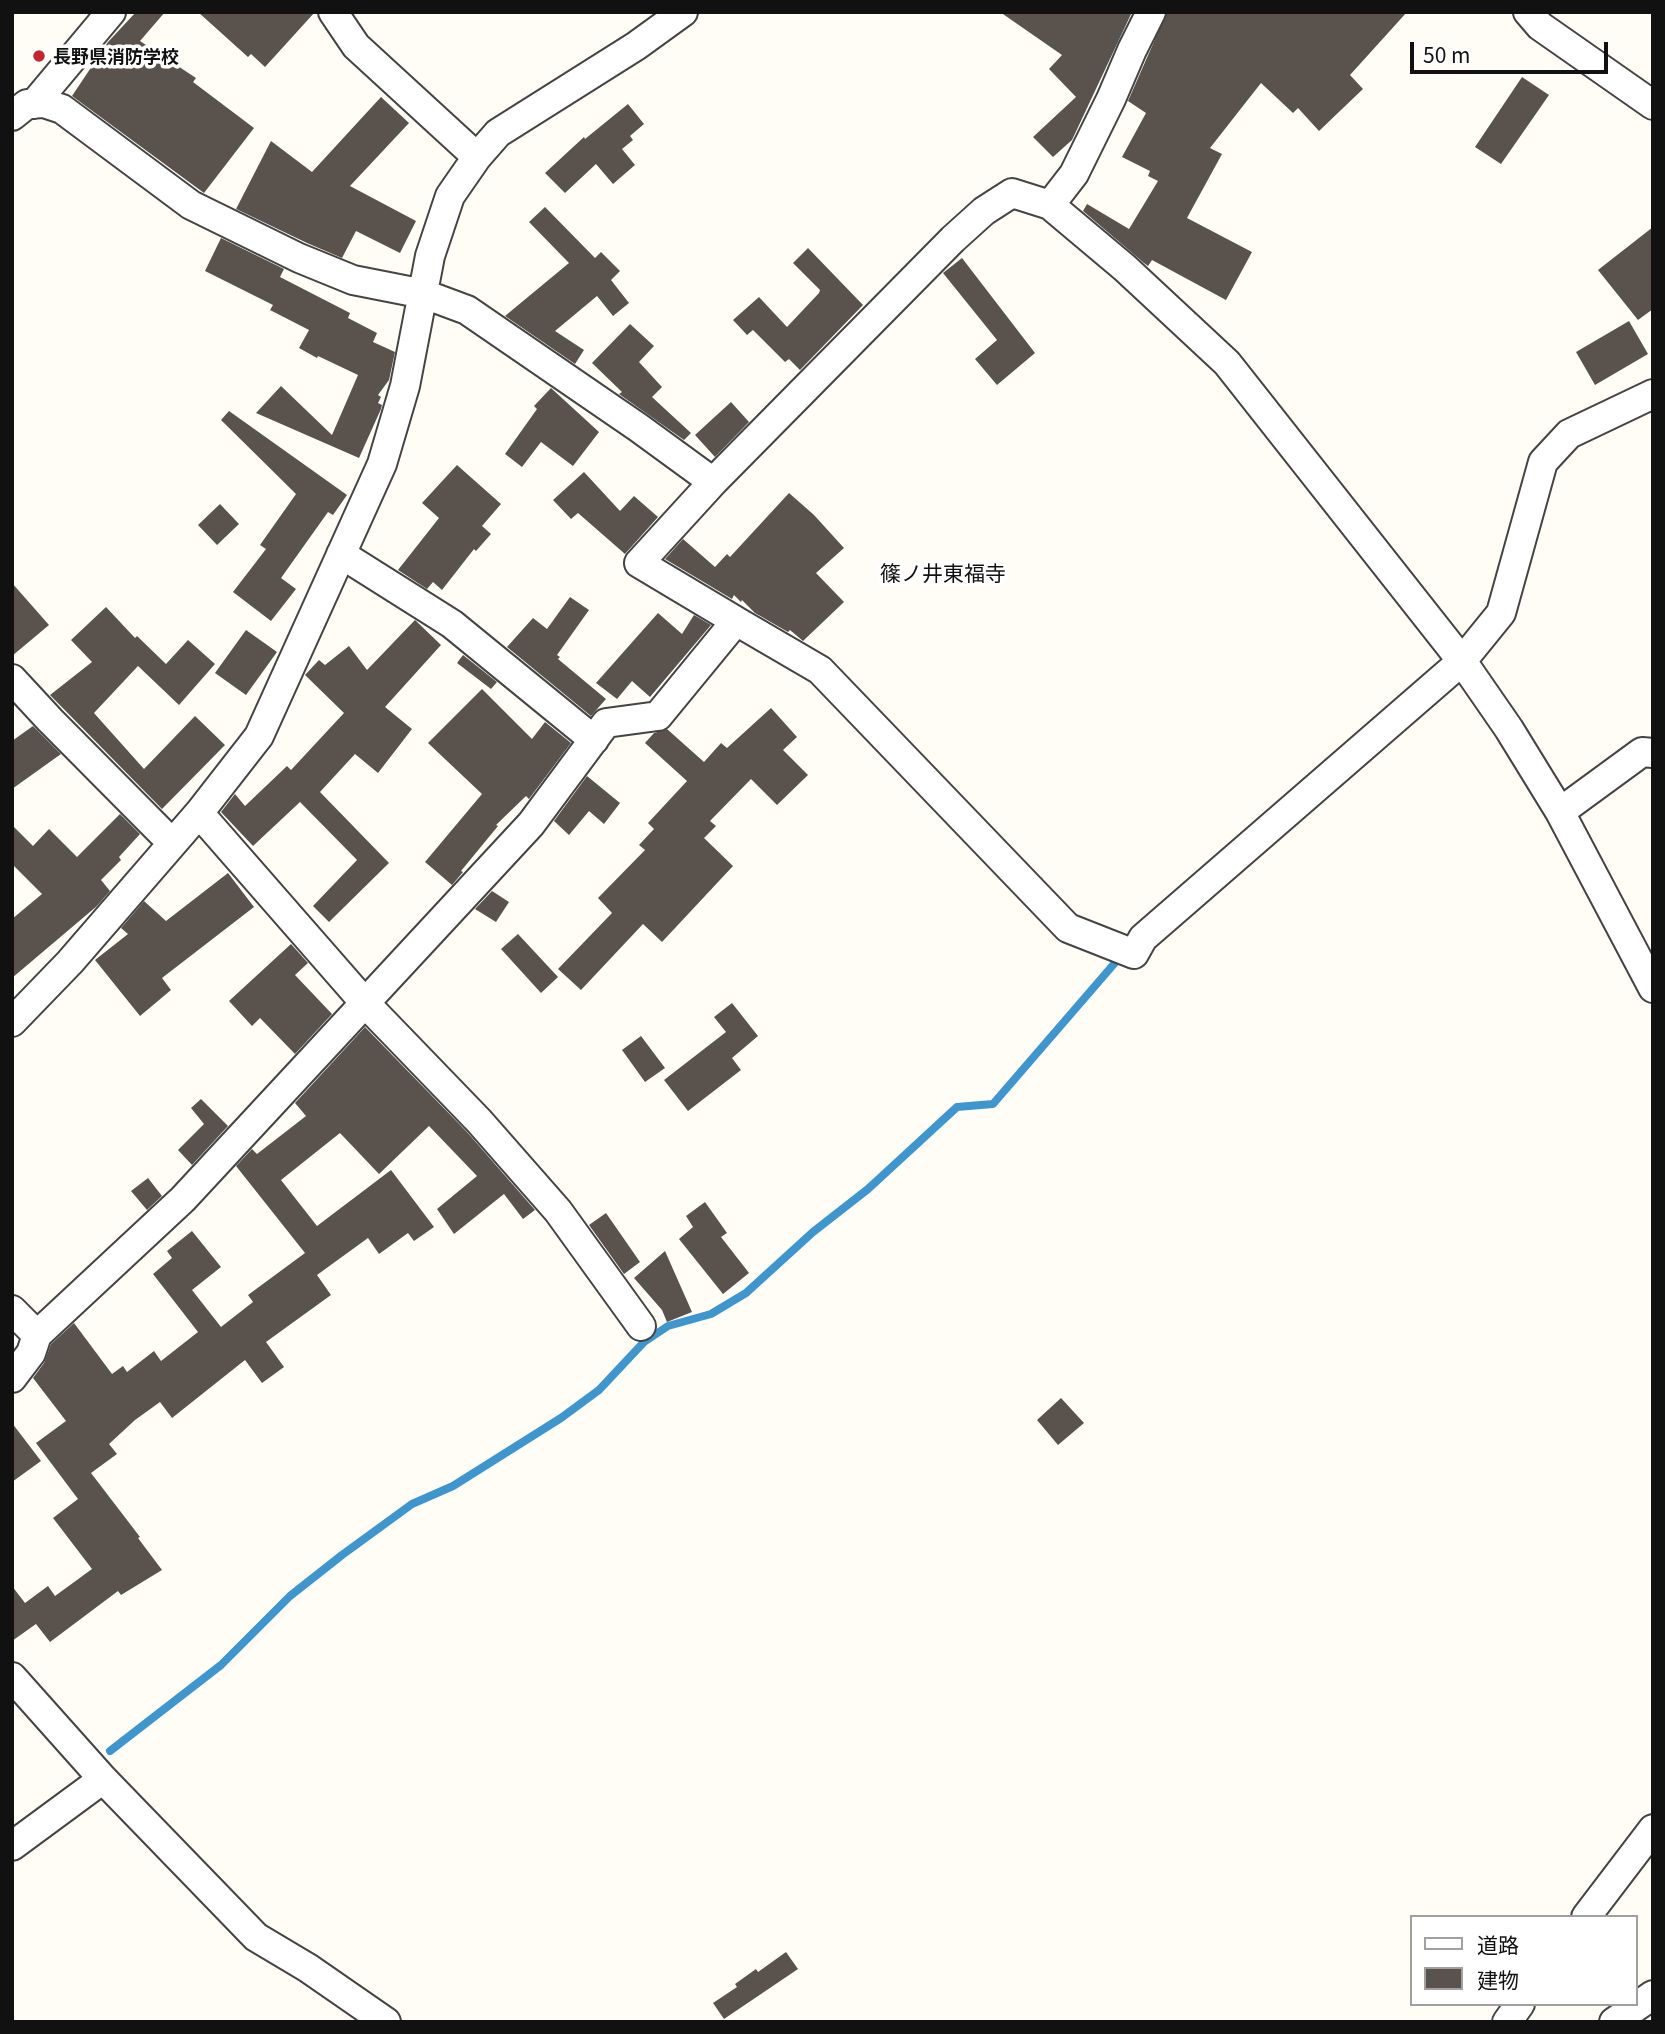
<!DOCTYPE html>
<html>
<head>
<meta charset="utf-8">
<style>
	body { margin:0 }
	#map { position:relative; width:1665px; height:2034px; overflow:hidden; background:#fffdf5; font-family:Georgia,"Noto Sans JP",serif }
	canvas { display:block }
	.frame { position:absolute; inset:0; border:14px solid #111; pointer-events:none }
	.legend { position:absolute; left:1410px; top:1915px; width:228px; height:91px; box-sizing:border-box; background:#fff; border:2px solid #a0a0a0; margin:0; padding:9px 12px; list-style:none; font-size:21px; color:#111 }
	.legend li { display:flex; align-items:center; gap:14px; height:35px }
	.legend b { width:35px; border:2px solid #a0a0a0 }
	.scale { position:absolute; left:1410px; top:42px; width:198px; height:32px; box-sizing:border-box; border:4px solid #111; border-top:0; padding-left:9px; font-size:21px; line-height:24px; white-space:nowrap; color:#111; -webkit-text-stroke:5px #fff; paint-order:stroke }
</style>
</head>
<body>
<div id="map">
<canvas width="1665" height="2034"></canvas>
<div class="frame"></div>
<ul class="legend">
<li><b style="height:9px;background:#fff"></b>道路</li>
<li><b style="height:19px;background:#5a524d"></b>建物</li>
</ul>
<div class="scale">50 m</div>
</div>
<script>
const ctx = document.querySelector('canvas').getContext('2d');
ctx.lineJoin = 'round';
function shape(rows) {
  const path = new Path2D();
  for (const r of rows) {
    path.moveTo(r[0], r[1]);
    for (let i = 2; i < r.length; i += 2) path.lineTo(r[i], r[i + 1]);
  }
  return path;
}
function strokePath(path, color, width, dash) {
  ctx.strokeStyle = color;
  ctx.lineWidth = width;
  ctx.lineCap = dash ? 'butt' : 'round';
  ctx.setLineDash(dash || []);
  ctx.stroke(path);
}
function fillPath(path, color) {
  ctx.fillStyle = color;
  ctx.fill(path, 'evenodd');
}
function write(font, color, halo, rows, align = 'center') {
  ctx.font = font + ' Georgia,"Noto Sans JP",serif';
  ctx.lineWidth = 7;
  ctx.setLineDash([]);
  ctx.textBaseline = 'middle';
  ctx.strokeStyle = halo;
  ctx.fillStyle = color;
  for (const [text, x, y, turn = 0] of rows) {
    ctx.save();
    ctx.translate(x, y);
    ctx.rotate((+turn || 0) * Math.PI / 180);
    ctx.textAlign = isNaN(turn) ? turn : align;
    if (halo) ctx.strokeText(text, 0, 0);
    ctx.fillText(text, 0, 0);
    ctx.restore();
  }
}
strokePath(shape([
	[110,1751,221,1665,290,1596,342,1555,412,1504,453,1486,561,1418,599,1390,644,1342,668,1326,711,1314,746,1293,813,1232,868,1189,957,1107,993,1104,1120,957]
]), '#3f96cf', 8);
fillPath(shape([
	[136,12,165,12,140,41,196,78,193,82,254,128,204,193,72,96,108,42],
	[198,12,315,12,265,67,251,54,248,57],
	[1000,12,1132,12,1072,140,1053,157,1033,137,1076,97,1049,69,1062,55],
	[1167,12,1407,12,1350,75,1363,89,1319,131,1298,108,1293,113,1261,83,1210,148,1222,154,1187,218,1252,252,1226,300,1152,260,1148,266,1144,263,1083,211,1087,204,1129,229,1158,181,1148,176,1150,171,1122,157,1146,113,1128,101],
	[1522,77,1549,95,1501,164,1475,147],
	[381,97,409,123,350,186,416,221,400,253,356,231,342,258,307,243,236,209,271,141,312,172],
	[628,104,644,124,630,136,633,140,622,149,635,165,613,184,596,164,565,193,545,173,584,137,585,139],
	[545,207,595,258,601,252,620,271,611,280,629,303,613,316,597,296,555,331,584,350,575,364,505,316,569,263,529,222],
	[1653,227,1653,309,1638,320,1598,270],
	[221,238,284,269,280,277,350,313,348,318,377,333,373,342,395,352,389,380,378,395,381,397,378,403,382,405,381,409,359,458,256,413,281,386,332,435,358,375,318,356,317,358,299,348,309,330,270,310,273,305,205,271],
	[808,248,863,305,800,370,789,359,785,362,753,330,747,335,733,320,759,297,787,327,819,293,820,290,793,263],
	[962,258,1035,353,997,385,975,359,997,340,943,273],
	[1629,321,1648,354,1595,385,1576,352],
	[630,324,654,346,639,362,662,387,652,397,691,433,684,440,619,394,622,392,592,363],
	[551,388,599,432,573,466,541,442,522,467,505,454,537,409,534,406],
	[731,402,749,422,715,457,695,435],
	[229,411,347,495,333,515,328,512,281,578,296,589,271,621,233,592,266,549,260,545,296,494,221,420],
	[457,465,501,504,482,526,491,534,476,551,474,549,442,590,433,582,427,589,398,570,439,518,422,503],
	[584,472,620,511,634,496,658,517,625,554,578,513,571,519,553,500],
	[789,493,814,515,844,548,816,573,844,602,803,641,790,630,788,632,755,613,742,600,741,602,734,595,732,599,665,559,683,539,715,567,727,554,730,557],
	[220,504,239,524,217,545,198,525],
	[12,583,49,625,12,656],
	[570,597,589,610,557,655,560,657,558,659,606,699,591,716,507,647,533,618,547,629],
	[106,607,135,638,137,636,166,664,188,640,215,664,179,705,138,666,94,713,144,769,195,716,225,745,162,809,50,695,92,662,71,640],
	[658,613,682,634,694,615,711,625,650,697,632,681,617,699,596,683],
	[415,620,441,645,385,707,412,729,378,773,355,754,320,792,389,863,329,922,313,906,357,860,300,802,253,846,221,812,235,794,245,806,287,766,291,770,344,713,305,675,319,660,325,665,349,646,367,670],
	[246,630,277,652,246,695,215,673],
	[463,655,497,682,491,689,457,663],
	[482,689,532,739,545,722,571,743,529,799,526,796,496,825,498,826,461,871,463,872,452,885,425,862,482,794,428,743],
	[771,708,797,737,783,750,808,775,777,805,751,779,710,821,716,826,704,838,733,866,662,942,643,924,581,990,558,969,612,913,598,898,645,850,639,845,654,829,648,823,687,781,645,743,654,733,667,729,704,762,721,743,727,748],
	[33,726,61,754,12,789,12,741],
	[587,776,620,803,604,824,589,811,569,835,554,821],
	[120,814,140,834,119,857,121,860,101,880,110,891,97,906,12,978,12,919,42,894,12,864,12,825,33,846,49,829,77,857],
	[228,873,254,907,162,978,171,990,140,1016,95,960,128,934,121,928,144,901,166,921],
	[492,891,509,902,496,922,475,909],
	[518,934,558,977,541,993,501,949],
	[291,944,308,963,295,975,332,1014,295,1054,260,1018,252,1026,229,1001],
	[732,1003,758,1036,732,1058,741,1070,688,1111,664,1080,726,1032,714,1017],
	[365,1027,467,1132,535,1210,523,1219,504,1194,454,1234,437,1209,477,1176,429,1126,379,1174,340,1133,281,1180,317,1226,391,1170,434,1227,414,1241,408,1233,379,1254,368,1238,317,1275,331,1295,266,1342,284,1367,262,1383,245,1360,172,1418,160,1402,135,1420,109,1444,117,1454,91,1473,140,1537,138,1538,162,1570,121,1595,118,1591,50,1642,36,1624,12,1641,12,1586,25,1603,48,1586,55,1596,92,1569,53,1518,78,1499,36,1443,66,1421,33,1378,44,1363,51,1344,74,1323,112,1374,123,1366,127,1372,154,1351,161,1361,198,1332,153,1274,172,1258,167,1251,192,1231,221,1267,192,1290,221,1327,253,1302,248,1295,305,1253,236,1166,252,1149,257,1154,306,1116,295,1103],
	[641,1036,665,1068,645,1082,622,1050],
	[201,1099,228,1126,192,1165,178,1150,204,1124,191,1108],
	[148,1178,162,1196,147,1210,131,1191],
	[705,1202,727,1233,721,1237,749,1273,723,1294,679,1239,693,1227,686,1216],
	[606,1213,640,1262,624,1274,589,1225],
	[665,1251,692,1312,667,1322,662,1310,634,1278],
	[1061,1398,1084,1423,1058,1445,1037,1420],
	[12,1423,41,1461,12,1482],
	[786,1952,798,1969,724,2019,713,2003,737,1987,735,1984,756,1969,758,1972]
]), '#5a524d');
const minor = shape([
	[333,12,356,46,477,157],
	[1528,12,1540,26,1653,105],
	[34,104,111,12],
	[12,116,27,104,44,103,62,109,191,205,299,258,353,280,424,294,467,310,639,428,713,482,953,239,984,211,1012,193,1050,205,1125,268,1227,363,1462,661,1509,729,1560,812,1653,988],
	[1050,205,1074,174,1111,99,1132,50,1151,12],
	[341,554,452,624,594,740],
	[736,621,820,670,1068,928,1134,954,1143,938,1462,661,1501,613,1543,462,1569,434,1653,394],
	[12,679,50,720,172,843],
	[1560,812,1642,752,1653,753],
	[199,813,365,1003,479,1121,558,1211,641,1326],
	[12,1022,70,962,199,813,259,736,382,464,405,386,430,256,450,196,477,157,498,133,636,46,683,12],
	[12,1310,37,1335],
	[12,1378,31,1353,37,1335,183,1199,531,824,606,723,658,716,736,621,639,563,713,482],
	[12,1677,103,1779,256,1937,308,1968,386,2022],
	[12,1846,103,1779],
	[1586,1917,1653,1829],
	[1507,2022,1520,2004],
	[1614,2022,1653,1995]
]);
strokePath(minor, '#444', 32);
strokePath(minor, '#fff', 28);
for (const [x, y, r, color] of [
	[39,56,7,"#c4262e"]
]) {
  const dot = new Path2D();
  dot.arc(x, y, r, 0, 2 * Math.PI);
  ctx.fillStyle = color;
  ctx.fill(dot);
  strokePath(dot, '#fff', 2.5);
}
write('bold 18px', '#111', '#fff', [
	["長野県消防学校",53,56]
], 'left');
write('21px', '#111', '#fff', [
	["篠ノ井東福寺",943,573]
]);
</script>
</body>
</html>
